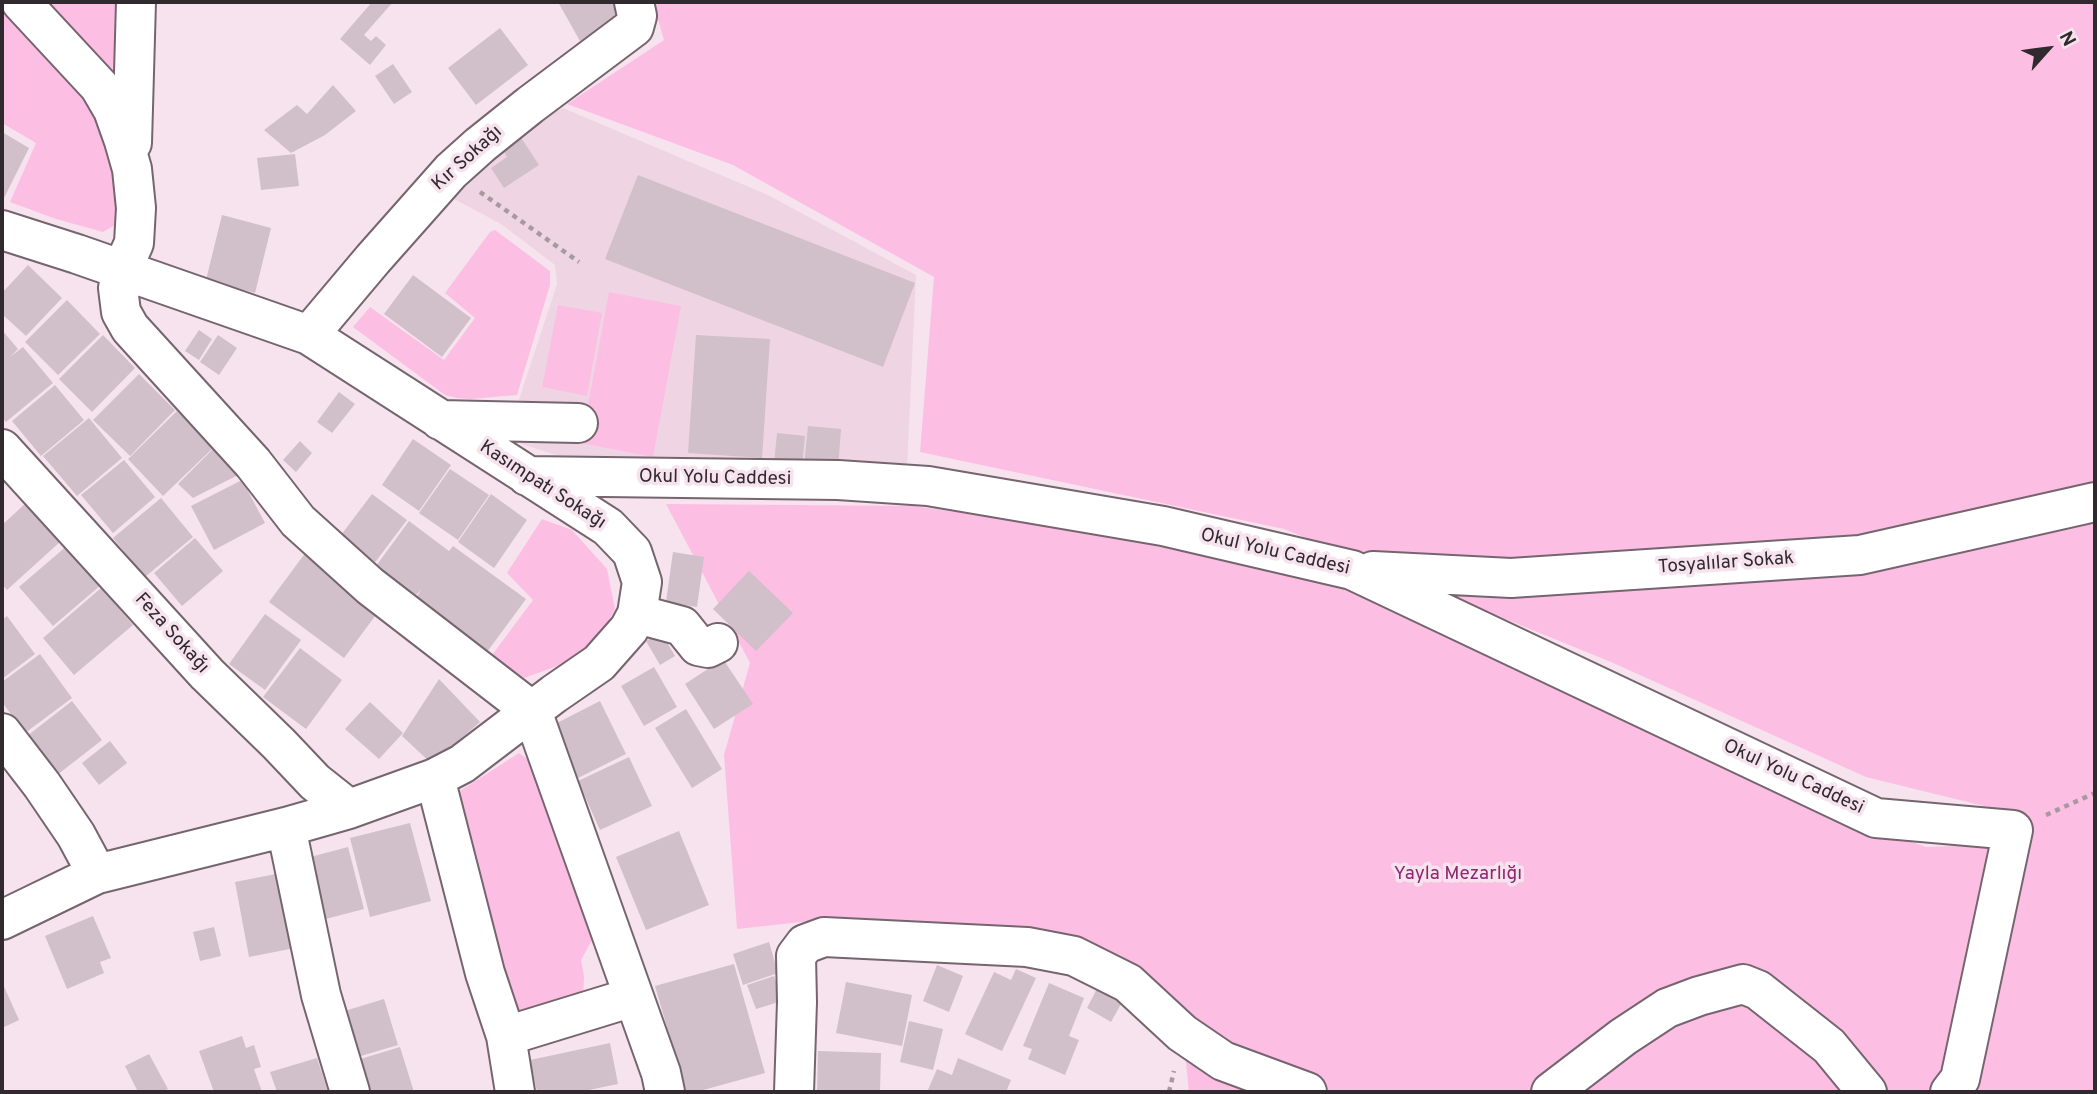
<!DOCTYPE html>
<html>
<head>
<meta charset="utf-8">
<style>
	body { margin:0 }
	#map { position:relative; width:2097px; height:1094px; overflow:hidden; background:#f7e3ee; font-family:Overpass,sans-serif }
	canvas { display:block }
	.frame { position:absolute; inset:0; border:4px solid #30292d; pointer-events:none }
	.north { position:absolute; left:2013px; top:14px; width:70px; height:70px; -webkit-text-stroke:5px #f7e3ee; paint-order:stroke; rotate:62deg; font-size:19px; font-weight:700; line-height:28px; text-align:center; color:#30292d }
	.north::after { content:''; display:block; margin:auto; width:24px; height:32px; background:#30292d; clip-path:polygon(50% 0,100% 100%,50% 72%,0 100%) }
</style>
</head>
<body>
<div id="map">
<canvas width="2097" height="1094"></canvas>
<div class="frame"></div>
<div class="north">N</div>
</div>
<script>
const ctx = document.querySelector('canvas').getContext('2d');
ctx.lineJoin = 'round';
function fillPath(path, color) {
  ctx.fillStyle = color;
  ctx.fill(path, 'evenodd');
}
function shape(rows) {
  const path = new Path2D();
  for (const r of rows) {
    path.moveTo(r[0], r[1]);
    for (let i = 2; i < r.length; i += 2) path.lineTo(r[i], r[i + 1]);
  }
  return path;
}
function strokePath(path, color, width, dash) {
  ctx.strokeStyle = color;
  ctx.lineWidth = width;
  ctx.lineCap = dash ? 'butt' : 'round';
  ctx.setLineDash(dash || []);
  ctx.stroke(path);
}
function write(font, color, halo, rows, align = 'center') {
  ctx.font = font + ' Overpass,sans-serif';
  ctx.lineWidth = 7;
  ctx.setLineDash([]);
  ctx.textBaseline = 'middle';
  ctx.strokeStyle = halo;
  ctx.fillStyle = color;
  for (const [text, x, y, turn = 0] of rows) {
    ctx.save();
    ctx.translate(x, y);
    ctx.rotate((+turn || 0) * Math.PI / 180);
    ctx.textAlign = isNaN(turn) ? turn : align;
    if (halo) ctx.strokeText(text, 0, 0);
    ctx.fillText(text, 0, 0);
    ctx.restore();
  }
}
fillPath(shape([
	[563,108,768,195,916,275,907,468,584,464,506,439,557,284,555,265,501,224,454,199,519,131]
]), '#efd5e4');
fillPath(shape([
	[44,2,123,2,118,82],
	[653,2,2095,2,2095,1092,1189,1092,1180,1004,1094,948,829,919,737,929,724,755,750,663,666,504,913,506,1210,547,1291,563,1802,801,1926,847,1982,845,1988,807,1866,777,1611,662,1284,529,920,452,934,277,733,165,567,104,664,40],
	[4,5,63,69,99,117,112,143,120,214,115,225,103,232,56,219,10,202,36,143,2,123,2,8],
	[495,230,550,271,550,285,517,395,470,399,457,398,445,395,353,327,370,307,444,360,475,318,445,293,490,232],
	[609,292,681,306,653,457,581,443],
	[558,305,602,313,587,396,542,387],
	[542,519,572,530,607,569,615,609,598,642,566,663,524,678,492,655,533,600,507,573],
	[519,753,533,763,579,891,592,940,581,960,584,976,583,998,526,1020,510,1008,455,809,460,791]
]), '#fdbee4');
fillPath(shape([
	[372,2,393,2,364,35,371,41,376,36,386,45,370,65,340,39],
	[558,2,613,2,622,18,580,41],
	[500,28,528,65,476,105,448,68],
	[393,64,412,92,394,104,375,76],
	[333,85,356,111,325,135,291,153,264,130,297,105,307,114],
	[2,132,29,148,2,202],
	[520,136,539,165,504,188,491,168,507,157,502,148],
	[295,154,299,186,261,190,257,158],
	[638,175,915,283,883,367,605,259],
	[222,215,271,228,255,293,206,280],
	[28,265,62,298,26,336,2,314,2,293],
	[413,275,471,318,442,357,384,314],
	[67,300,100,334,58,375,25,342],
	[2,330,18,349,10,357,23,347,53,383,6,422,2,417],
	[199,330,212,339,199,360,185,351],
	[103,335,135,368,92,412,59,379],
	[218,335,237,348,219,375,200,362],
	[696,335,770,339,762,458,688,453],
	[139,374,175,410,130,456,93,420],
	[55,385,84,420,41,456,12,421],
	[339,392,355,404,332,433,317,422],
	[177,411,213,448,163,496,128,459],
	[89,418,122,458,77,496,43,456],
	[808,426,841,429,838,469,804,466],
	[777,433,805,436,802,466,774,464],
	[413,439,451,465,419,511,382,485],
	[300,441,312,453,296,472,283,460],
	[213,449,238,475,193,498,178,484],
	[124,460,155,497,113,533,81,495],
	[450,469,489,495,458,540,419,513],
	[242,480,265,523,214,550,191,506],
	[372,494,407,520,373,565,338,539],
	[491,494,527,520,494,568,458,542],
	[161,498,193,537,145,577,113,538],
	[27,502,61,541,7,590,2,584,2,525],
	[409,521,449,551,453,546,526,599,487,652,415,599,422,589,416,595,376,566],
	[195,538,223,571,182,606,154,573],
	[69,544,102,584,53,626,19,587],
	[306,552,381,608,344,658,269,602],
	[673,552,704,557,697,607,666,602],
	[749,571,793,613,756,651,713,609],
	[101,588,133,625,74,675,43,638],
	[265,614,301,640,265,690,229,664],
	[7,616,35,654,2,679,2,620],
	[661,632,675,656,660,665,646,641],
	[300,648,342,680,306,729,263,697],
	[40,654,72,698,25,733,2,702,2,682],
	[723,659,753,704,714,729,685,684],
	[654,667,677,707,644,726,621,686],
	[439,679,480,722,432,764,402,736],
	[72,701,102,740,57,775,27,736],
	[600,701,626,754,578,778,553,725],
	[370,702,403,733,379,759,345,729],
	[686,709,722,769,692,788,655,728],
	[110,741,127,763,99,785,82,763],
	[629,757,652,806,600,830,578,781],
	[410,823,431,901,370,917,350,838],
	[679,831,709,905,646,930,616,857],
	[348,847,364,909,314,922,299,860],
	[286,872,300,947,249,957,235,882],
	[93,916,111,958,100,962,104,973,67,989,45,936],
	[214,927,221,956,200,961,193,932],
	[769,942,778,973,743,985,733,954],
	[734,964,765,1073,696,1092,686,1092,655,986],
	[937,965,963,976,949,1012,923,1001],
	[1016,969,1036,978,1002,1051,965,1034,994,972,1011,980],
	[774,976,782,1001,756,1009,747,985],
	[1101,981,1126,995,1111,1022,1087,1008],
	[2,982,19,1020,2,1028],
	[846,982,912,995,902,1046,836,1033],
	[1049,983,1084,998,1069,1036,1079,1040,1065,1075,1028,1059,1032,1049,1023,1046],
	[384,999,398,1045,351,1059,338,1013],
	[909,1021,943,1029,933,1070,900,1062],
	[242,1036,246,1048,254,1045,261,1067,254,1069,262,1092,214,1092,199,1051],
	[610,1043,618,1084,579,1092,537,1092,530,1060],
	[400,1047,414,1092,363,1092,354,1061],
	[818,1051,881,1053,880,1092,817,1092],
	[149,1054,168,1089,162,1092,138,1092,125,1066],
	[317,1058,328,1092,277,1092,270,1072],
	[958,1058,1011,1080,1006,1092,927,1092,937,1069,952,1075]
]), '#d1bfc9');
const minor = shape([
	[21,2,99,86,113,110,124,141,132,169,136,208,134,243,122,270,118,288,121,312,130,328,253,463,298,521,370,586,532,711,661,1073,665,1092],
	[132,143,136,2],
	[2,230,77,254,309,335,608,527,632,552,642,582,637,614,629,629,599,663,554,694,462,764,435,778,349,809,286,827,97,874,2,920],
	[309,335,373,259,451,171,480,145,530,105,634,27,637,16,634,2],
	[440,420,578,423],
	[2,449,207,674,279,744,315,782,349,809],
	[527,476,838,480,928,486,1163,526,1352,570,1876,818,2013,830,1960,1079,1950,1092],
	[1373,571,1511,578,1860,555,2095,502],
	[637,614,682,626,698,646,708,648,718,643],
	[2,733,42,785,76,835,97,874],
	[435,778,485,973,506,1036,515,1092],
	[286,827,321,995,350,1092],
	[506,1036,633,997],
	[794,1092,797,1002,796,956,805,944,824,937,1027,947,1074,956,1128,983,1182,1033,1223,1061,1307,1092],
	[1551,1092,1623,1037,1667,1008,1699,996,1743,984,1758,990,1829,1046,1867,1092]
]);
strokePath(minor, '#75656e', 42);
strokePath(shape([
	[480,192,579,262],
	[2046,815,2095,793],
	[1169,1092,1174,1071]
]), '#a899a1', 4.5, [5, 5]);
strokePath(minor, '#fff', 38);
write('19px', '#30292d', '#f7e3ee', [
	["Kır Sokağı",468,159,-42],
	["Okul Yolu Caddesi",715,479,1],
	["Kasımpatı Sokağı",542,486,33],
	["Okul Yolu Caddesi",1275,553,13],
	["Tosyalılar Sokak",1726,564,-4],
	["Feza Sokağı",171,634,48],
	["Okul Yolu Caddesi",1793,778,25]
]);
write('19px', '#8e276f', '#f7e3ee', [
	["Yayla Mezarlığı",1458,875]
]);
</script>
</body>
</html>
